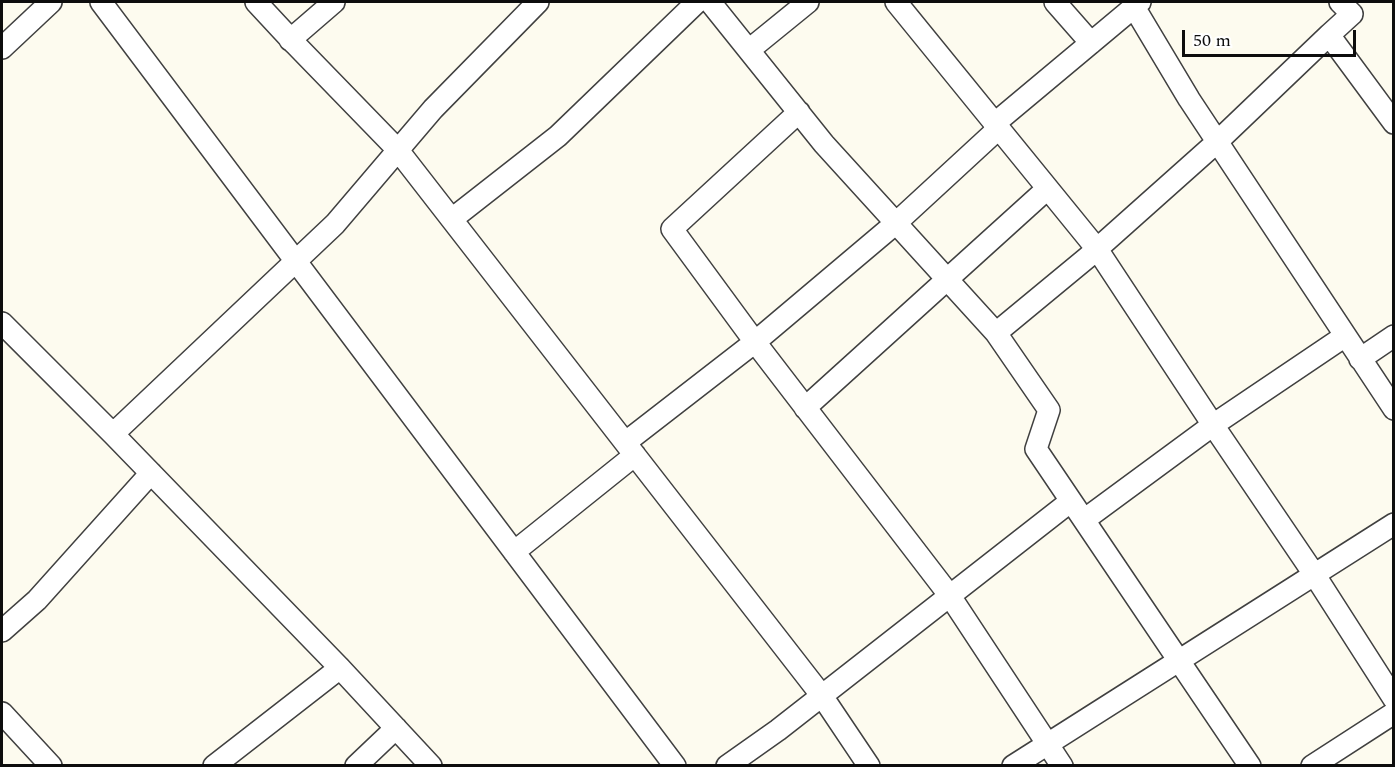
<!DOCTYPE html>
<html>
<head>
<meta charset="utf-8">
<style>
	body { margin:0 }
	#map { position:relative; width:1395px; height:767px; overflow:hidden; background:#fdfbef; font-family:Spectral,serif }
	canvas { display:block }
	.frame { position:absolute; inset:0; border:3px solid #0d0d0d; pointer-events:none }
	.scale { position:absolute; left:1182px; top:30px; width:174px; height:27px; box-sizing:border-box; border:3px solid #0d0d0d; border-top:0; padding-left:8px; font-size:18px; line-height:21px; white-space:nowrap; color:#0d0d0d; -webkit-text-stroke:4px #fff; paint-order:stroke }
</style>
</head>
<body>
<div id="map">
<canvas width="1395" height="767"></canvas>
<div class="frame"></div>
<div class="scale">50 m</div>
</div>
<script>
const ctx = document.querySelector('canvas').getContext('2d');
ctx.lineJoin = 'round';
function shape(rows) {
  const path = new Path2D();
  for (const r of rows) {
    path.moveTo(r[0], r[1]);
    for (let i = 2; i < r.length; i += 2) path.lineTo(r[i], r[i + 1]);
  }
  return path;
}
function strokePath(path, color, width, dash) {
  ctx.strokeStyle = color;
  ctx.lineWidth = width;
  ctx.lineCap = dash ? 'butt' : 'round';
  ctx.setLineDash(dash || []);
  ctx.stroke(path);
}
const street = shape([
	[101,2,675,766],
	[256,2,295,44,397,149,822,696,869,766],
	[710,2,824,144,996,333,1049,410,1036,449,1250,766],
	[896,2,1097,249,1213,425,1314,574,1394,699],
	[1055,2,1091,43],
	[1340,2,1352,14,1329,35,1394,123],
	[1134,7,1189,99,1394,409],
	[290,40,334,2],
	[2,48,51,2],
	[749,50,808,2],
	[799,112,672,229,755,342,950,596,1062,766],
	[994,124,1140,2],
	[452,219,558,136,697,2],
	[2,323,113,434,340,668,431,766],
	[996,333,1088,257,1217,142,1329,35],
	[1360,359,1394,336],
	[805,408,1047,189],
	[113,434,335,224,433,109,538,2],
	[626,442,755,342,896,223,998,129],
	[1084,520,1213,425,1345,336],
	[514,552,635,455],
	[2,631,37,600,151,473],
	[2,713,51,766],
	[214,766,340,668],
	[356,766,396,728],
	[727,766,778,730,1071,501],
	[1013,766,1394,524],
	[1312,766,1394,713]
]);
strokePath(street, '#404040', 24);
strokePath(street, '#fff', 21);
</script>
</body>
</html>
